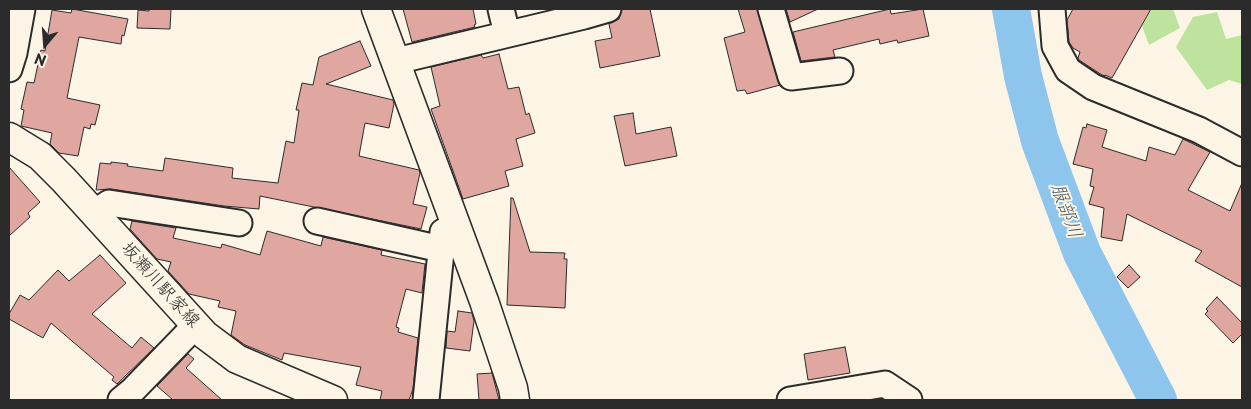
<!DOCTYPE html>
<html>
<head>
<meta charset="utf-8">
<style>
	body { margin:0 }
	#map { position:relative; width:1251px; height:409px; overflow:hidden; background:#fcf5e5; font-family:"Playpen Sans",sans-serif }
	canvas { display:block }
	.frame { position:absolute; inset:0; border:10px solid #2b2b2b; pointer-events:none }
	.north { position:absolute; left:20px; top:20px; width:50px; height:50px; -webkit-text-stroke:4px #fcf5e5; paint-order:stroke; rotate:198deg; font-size:14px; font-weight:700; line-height:20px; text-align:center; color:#2b2b2b }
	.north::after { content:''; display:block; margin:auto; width:18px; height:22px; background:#2b2b2b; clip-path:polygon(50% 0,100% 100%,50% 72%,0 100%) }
</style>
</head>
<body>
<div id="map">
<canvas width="1251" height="409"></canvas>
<div class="frame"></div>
<div class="north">N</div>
</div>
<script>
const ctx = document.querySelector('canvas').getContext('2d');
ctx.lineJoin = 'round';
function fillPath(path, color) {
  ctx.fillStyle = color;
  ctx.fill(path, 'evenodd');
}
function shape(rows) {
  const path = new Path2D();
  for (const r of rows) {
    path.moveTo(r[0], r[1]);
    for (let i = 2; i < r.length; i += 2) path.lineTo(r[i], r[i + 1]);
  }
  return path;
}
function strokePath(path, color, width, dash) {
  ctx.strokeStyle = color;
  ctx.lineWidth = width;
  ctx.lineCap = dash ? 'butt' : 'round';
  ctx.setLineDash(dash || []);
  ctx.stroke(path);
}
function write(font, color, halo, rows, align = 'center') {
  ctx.font = font + ' "Playpen Sans","Klee One",sans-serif';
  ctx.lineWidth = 4;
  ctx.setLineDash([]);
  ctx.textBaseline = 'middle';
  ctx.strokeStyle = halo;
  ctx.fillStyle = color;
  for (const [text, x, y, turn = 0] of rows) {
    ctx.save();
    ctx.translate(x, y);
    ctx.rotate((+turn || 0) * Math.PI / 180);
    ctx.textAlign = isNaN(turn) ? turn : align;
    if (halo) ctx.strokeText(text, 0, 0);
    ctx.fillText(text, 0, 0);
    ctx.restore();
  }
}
fillPath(shape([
	[1152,9,1173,9,1180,28,1149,45,1142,26],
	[1217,12,1226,39,1242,35,1242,84,1229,80,1207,90,1176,47,1193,17]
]), '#bde39e');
strokePath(shape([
	[1011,9,1023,76,1040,141,1082,253,1158,400]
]), '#8dc5ec', 38);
const building = shape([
	[72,9,128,19,124,36,122,35,121,44,79,37,67,98,100,105,95,125,91,124,90,129,84,127,78,156,59,153,50,144,52,133,21,126,24,110,21,109,27,82,34,83,41,50,45,51,52,10,71,13,72,9],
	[149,9,171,9,170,29,137,28,138,10,149,11,149,9],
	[403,9,473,9,476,24,474,25,475,27,412,42,403,9],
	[622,9,650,9,660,56,600,68,595,41,612,38,609,24,619,19,622,9],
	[738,9,757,9,780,85,747,94,745,90,737,91,724,38,745,32,738,9],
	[786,9,818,9,790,22,786,9],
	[890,9,891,14,923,9,929,36,906,41,898,43,897,40,880,44,879,39,833,50,835,57,801,61,793,32,890,9],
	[1073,9,1151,9,1112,78,1105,75,1105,76,1102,75,1079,60,1078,58,1080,52,1073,48,1069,42,1067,20,1073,9],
	[360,41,371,66,326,84,393,100,394,104,389,128,365,123,359,156,419,170,420,173,413,204,427,207,421,229,260,196,259,209,224,206,111,189,96,190,100,163,111,164,111,162,128,164,127,166,163,171,165,158,233,168,232,178,278,183,286,141,294,143,299,110,296,110,302,83,313,85,319,57,360,41],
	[499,54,508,89,519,87,526,115,529,113,535,133,516,139,523,166,505,171,509,186,463,199,431,109,440,106,431,67,481,55,483,58,499,54],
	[633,113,636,134,671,127,677,156,625,166,614,116,633,113],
	[1087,124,1107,130,1102,147,1146,161,1149,147,1175,155,1183,139,1210,152,1188,190,1230,211,1242,183,1242,287,1195,261,1202,251,1127,214,1122,241,1101,237,1104,208,1089,204,1094,187,1090,186,1093,169,1073,164,1083,127,1086,128,1087,124],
	[9,167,40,202,28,213,30,217,9,236,9,167],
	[511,198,513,198,530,252,565,253,564,259,567,259,565,308,507,305,511,198],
	[132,221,176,228,173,238,221,248,222,244,260,255,267,231,321,246,323,237,382,250,381,255,425,264,422,293,406,289,396,327,399,328,398,332,418,338,413,389,409,400,380,400,382,391,356,385,361,367,284,353,282,360,245,345,231,335,236,311,218,307,220,301,189,294,168,271,171,262,157,259,130,229,132,221],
	[100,255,126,283,92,314,132,348,141,337,154,348,117,384,112,380,114,377,51,323,43,338,9,319,9,314,20,295,29,300,58,270,69,281,100,255],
	[1129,265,1140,277,1128,288,1117,277,1129,265],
	[1217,297,1242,323,1242,334,1233,343,1205,314,1208,311,1206,309,1217,297],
	[458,311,472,313,474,321,470,351,446,348,447,331,455,332,458,311],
	[845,347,850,373,808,380,804,354,845,347],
	[188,354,194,359,186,368,222,400,173,400,157,386,188,354],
	[492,373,499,400,479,400,477,374,492,373]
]);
fillPath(building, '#e0a6a0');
strokePath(building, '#2b2b2b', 1);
const minor = shape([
	[501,9,507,34],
	[771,9,791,77,840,71],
	[1052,9,1055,46,1068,70,1093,87,1199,130,1242,153],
	[396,61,584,16,608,9],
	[9,69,14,53,22,9],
	[94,213,109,203,239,223],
	[317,221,441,249],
	[121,400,132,391,196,325],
	[426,400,443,232,456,224],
	[790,400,885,384,909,400]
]);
const tertiary = shape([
	[376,9,484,301,513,388,515,400]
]);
const secondary = shape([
	[9,137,40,156,64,180,205,335,237,359,333,400]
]);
strokePath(minor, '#2b2b2b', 29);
strokePath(tertiary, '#2b2b2b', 31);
strokePath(secondary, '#2b2b2b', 31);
strokePath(minor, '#fcf5e5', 25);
strokePath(tertiary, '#fcf5e5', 28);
strokePath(secondary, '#fcf5e5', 28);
write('18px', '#2b2b2b', '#fcf5e5', [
	["坂瀬川駅家線",160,285,48]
]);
write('italic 19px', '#485965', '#fcf5e5', [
	["服部川",1066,211,70]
]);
</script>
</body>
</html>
